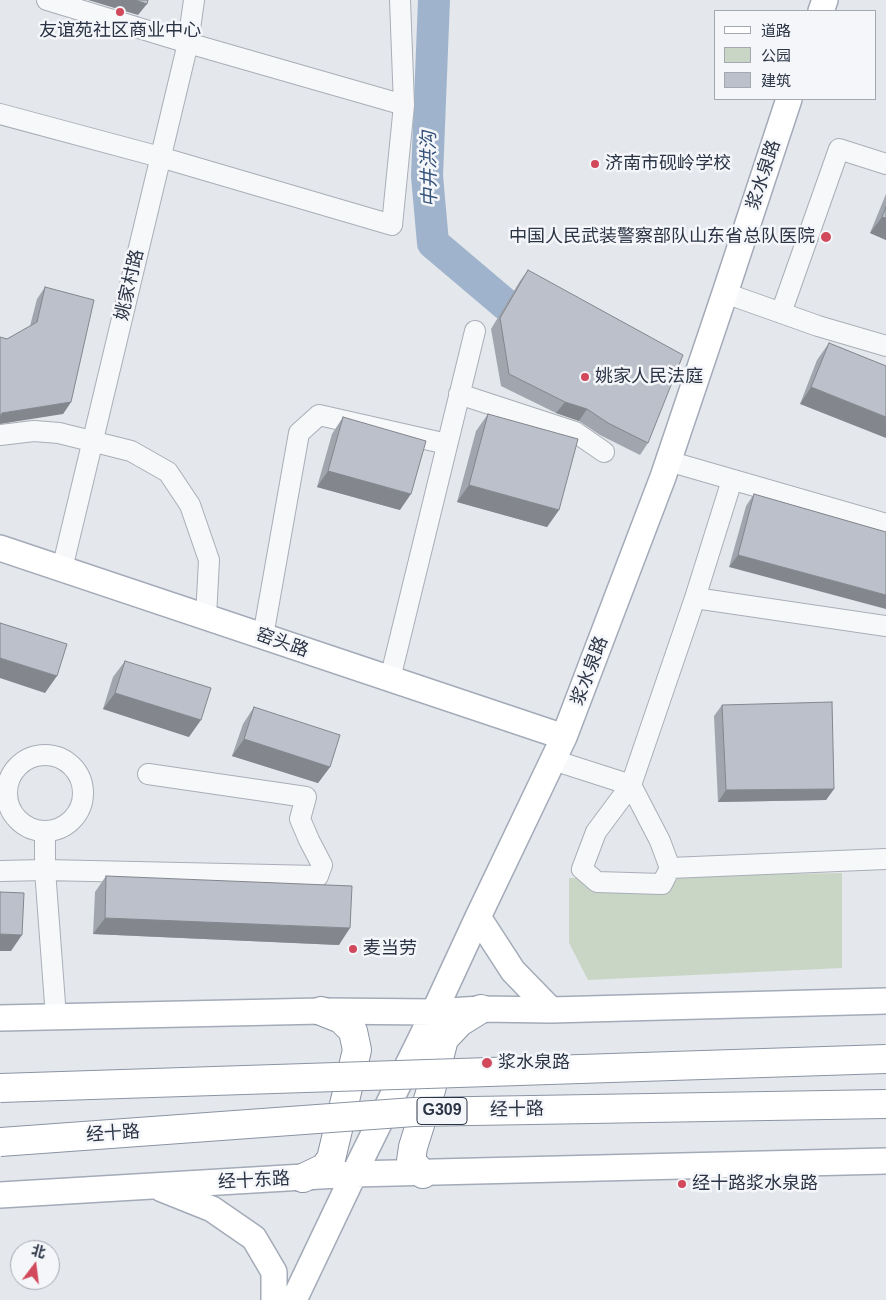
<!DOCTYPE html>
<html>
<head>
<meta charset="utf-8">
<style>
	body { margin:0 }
	#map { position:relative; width:886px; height:1300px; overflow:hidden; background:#e4e7ec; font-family:Arial,"Noto Sans SC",sans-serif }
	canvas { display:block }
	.legend { position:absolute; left:714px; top:10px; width:162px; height:90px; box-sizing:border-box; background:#f4f6f9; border:1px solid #a4a8b1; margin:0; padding:6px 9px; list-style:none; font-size:15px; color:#2b3445 }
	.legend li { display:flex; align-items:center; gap:10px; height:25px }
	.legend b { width:25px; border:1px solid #a4a8b1 }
	.north { position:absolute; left:10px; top:1240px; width:50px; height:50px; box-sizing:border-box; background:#f4f6f9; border:1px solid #a4a8b1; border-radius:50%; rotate:15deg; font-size:14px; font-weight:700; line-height:20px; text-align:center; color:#2b3445 }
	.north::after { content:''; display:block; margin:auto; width:18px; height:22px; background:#d1495b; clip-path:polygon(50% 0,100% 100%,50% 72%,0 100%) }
</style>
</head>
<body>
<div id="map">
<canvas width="886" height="1300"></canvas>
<ul class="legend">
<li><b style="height:6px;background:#fff"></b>道路</li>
<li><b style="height:14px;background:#c9d6c5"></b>公园</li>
<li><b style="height:14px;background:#bbc0ca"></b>建筑</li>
</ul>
<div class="north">北</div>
</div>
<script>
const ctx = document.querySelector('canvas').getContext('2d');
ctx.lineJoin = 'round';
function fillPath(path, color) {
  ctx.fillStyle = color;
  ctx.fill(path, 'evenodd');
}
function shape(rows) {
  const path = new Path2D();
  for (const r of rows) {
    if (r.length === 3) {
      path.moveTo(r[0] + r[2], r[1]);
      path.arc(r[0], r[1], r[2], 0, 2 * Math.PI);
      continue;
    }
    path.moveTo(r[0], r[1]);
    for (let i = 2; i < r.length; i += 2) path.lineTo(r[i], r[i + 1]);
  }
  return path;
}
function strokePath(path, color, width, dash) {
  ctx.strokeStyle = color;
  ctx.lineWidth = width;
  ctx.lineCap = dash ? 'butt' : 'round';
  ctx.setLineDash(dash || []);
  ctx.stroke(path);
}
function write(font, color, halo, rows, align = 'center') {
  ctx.font = font + ' Arial,"Noto Sans SC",sans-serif';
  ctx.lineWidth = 5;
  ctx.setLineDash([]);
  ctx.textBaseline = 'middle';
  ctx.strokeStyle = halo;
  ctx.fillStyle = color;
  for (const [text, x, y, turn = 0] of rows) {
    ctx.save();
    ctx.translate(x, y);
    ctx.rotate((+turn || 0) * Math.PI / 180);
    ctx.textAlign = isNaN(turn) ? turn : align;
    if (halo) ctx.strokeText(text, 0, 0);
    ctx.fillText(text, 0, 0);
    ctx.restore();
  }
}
fillPath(shape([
	[842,873,842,968,588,980,569,943,569,878]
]), '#c9d6c5');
strokePath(shape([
	[434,0,427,176,433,243,505,304]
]), '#9fb4cc', 32);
const minor = shape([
	[47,0,188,43,404,105,400,0],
	[0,114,160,157,392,225,404,105],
	[725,293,818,326,886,346],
	[781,313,839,149,886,164],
	[459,394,575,432,604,452],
	[0,435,34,431,59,433,131,451,168,472,190,505,209,560,206,617],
	[668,461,886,524],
	[62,569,188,43,194,0],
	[695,598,732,480],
	[263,636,299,433,319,415,447,444],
	[390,679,475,331],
	[45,793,38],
	[553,760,631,785,596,832,582,869,597,882,662,884,670,868,660,841,631,785,695,598,886,626],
	[45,831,45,870,318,876,322,865,309,840,300,819,306,797,148,774],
	[670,868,886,859],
	[0,871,45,870,56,1017]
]);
const major = shape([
	[821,11,825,0],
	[0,548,564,737],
	[478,917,513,971,551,1010],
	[0,1018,321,1011,434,1012,481,1009,551,1010,886,1001],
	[162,1189,212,1209,254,1238,274,1272,274,1300],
	[0,1195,354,1174,886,1161],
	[294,1300,354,1174,434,1012,478,917,564,737,663,477,725,293,789,99]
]);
const highway = shape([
	[423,1174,411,1161,413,1147,431,1090,444,1039,460,1022,481,1009],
	[303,1178,324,1168,331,1159,357,1050,353,1031,341,1019,321,1011]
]);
strokePath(minor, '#a9aeb7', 22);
strokePath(major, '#a3abb8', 28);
strokePath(highway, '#8b94a3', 30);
strokePath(minor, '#f7f8fa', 20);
strokePath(major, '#fff', 25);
strokePath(highway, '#fff', 28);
const highwayBridge = shape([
	[0,1088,886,1059],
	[0,1142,414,1112,886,1104]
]);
strokePath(highwayBridge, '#8b94a3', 30, []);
strokePath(highwayBridge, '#fff', 28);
fillPath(shape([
	[886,194,886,240,870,233],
	[528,270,648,443,640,455,600,435,579,421,556,413,501,386,491,329,520,281],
	[45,287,71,402,63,414,7,339,30,326,37,299],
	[829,343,886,366,800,404,817,360],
	[488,414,559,510,547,527,457,502,476,431],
	[343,417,400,510,317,487,332,434],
	[754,494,886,532,729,567,746,506],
	[125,661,189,737,103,709,113,677],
	[722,705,834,789,826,800,718,802,714,716],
	[254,707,330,767,318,783,232,756,243,724],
	[106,876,339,945,93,934,95,892]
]), '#a1a5ae');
fillPath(shape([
	[88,0,135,0,147,4,138,15],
	[882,217,886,218,886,240,870,233],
	[811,387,886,417,886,438,800,404],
	[71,402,63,414,0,424,0,416,2,413],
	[565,402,587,409,579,421,556,413],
	[328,471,411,494,400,510,317,487],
	[469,485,559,510,547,527,457,502],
	[738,555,886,595,886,609,729,567],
	[0,658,57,676,45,693,0,678],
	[115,693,201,720,189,737,103,709],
	[244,739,330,767,318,783,232,756],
	[834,789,826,800,718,802,726,790],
	[105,918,350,928,339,945,93,934],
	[0,934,22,935,11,951,0,951]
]), '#83868d');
const building = shape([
	[135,0,148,0,147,4,135,0],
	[886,207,886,218,882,217,886,207],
	[528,270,683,355,648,443,608,423,587,409,565,402,509,374,500,318,528,270],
	[45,287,94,300,71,402,2,413,0,416,0,337,7,339,37,322,45,287],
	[829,343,886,366,886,417,811,387,829,343],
	[488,414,578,439,559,510,469,485,488,414],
	[343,417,426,441,411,494,328,471,343,417],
	[754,494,886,532,886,595,738,555,754,494],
	[0,623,67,644,57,676,0,658,0,623],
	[125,661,211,688,201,720,115,693,125,661],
	[832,702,834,789,726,790,722,705,832,702],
	[254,707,340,735,330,767,244,739,254,707],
	[106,876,352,886,350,928,105,918,106,876],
	[0,892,24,893,22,935,0,934,0,892]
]);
fillPath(building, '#bbc0ca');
strokePath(building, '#83868d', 1);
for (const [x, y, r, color] of [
	[120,12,5,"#d1495b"],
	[595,164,5,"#d1495b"],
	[826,237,6,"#d1495b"],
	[585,377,5,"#d1495b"],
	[353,949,5,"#d1495b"],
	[487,1063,6,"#d1495b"],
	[682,1184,5,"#d1495b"]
]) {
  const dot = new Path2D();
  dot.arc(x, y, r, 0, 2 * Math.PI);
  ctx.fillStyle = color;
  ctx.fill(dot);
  strokePath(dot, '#f4f6f9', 2);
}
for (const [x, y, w] of [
	[442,1111,50]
]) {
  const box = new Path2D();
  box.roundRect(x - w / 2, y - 13.5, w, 27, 4);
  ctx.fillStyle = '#f4f6f9';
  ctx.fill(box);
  strokePath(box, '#2b3445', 1);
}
write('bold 16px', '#2b3445', null, [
	["G309",442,1111]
]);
write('18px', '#2b3445', '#f4f6f9', [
	["友谊苑社区商业中心",120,31,"center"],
	["济南市砚岭学校",605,164],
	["中国人民武装警察部队山东省总队医院",815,237,"right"],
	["姚家人民法庭",595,377],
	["麦当劳",363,949],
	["浆水泉路",498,1063],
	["经十路浆水泉路",692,1184]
], 'left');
write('18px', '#2b3445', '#f4f6f9', [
	["浆水泉路",764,175,-72],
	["姚家村路",130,285,-77],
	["窑头路",282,643,19],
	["浆水泉路",590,671,-69],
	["经十路",517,1110,-1],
	["经十路",113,1134,-4],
	["经十东路",254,1181,-3]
]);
write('italic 19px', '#34527a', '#f4f6f9', [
	["中井洪沟",430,169,-91]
]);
</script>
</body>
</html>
